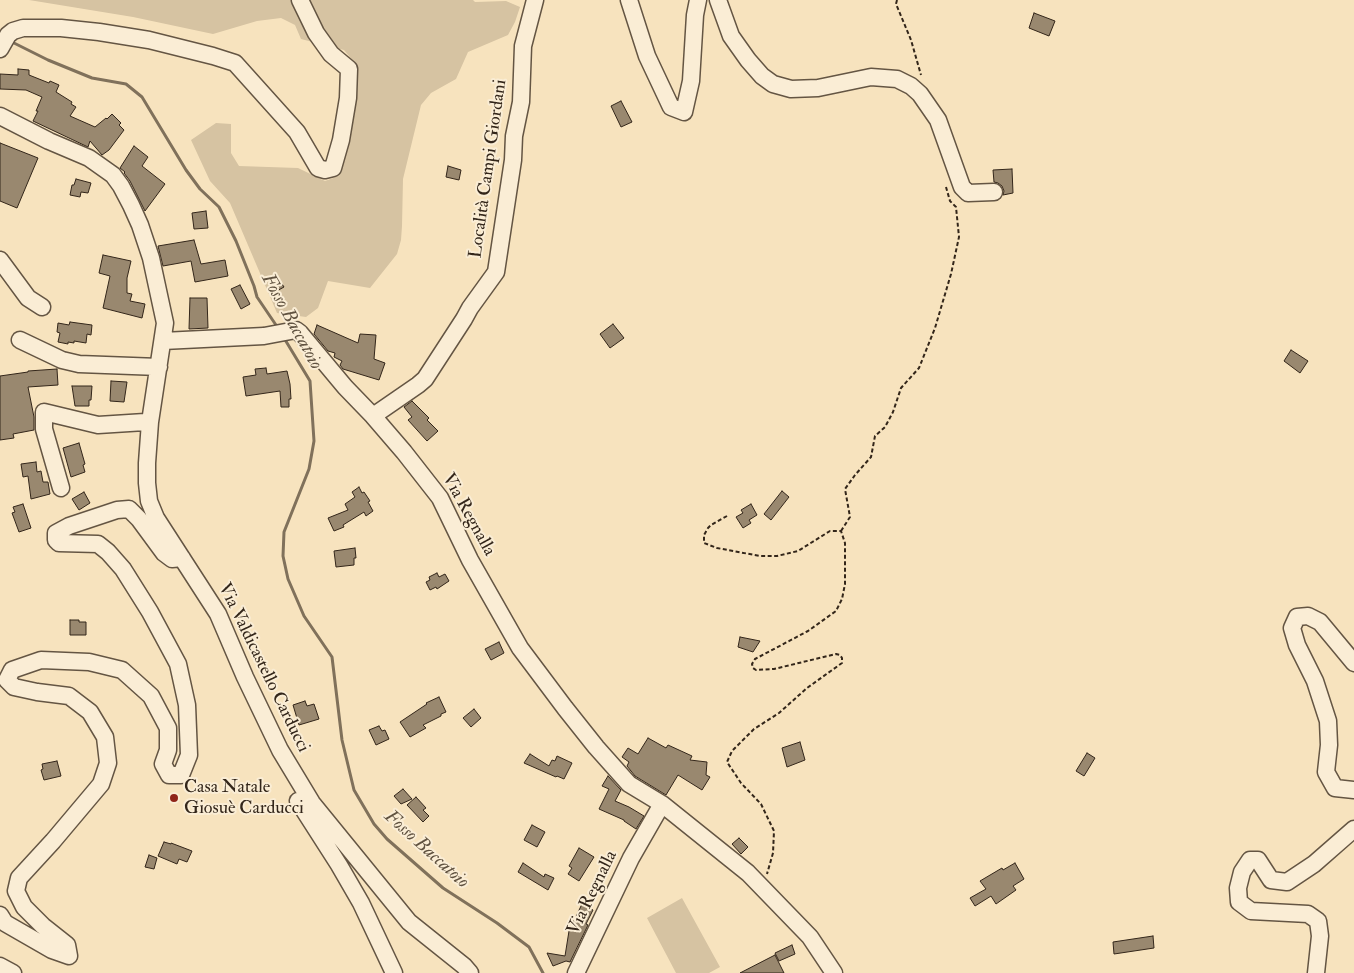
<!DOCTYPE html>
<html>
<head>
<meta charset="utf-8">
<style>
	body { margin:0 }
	canvas { display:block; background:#f7e3be }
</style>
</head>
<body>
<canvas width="1354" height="973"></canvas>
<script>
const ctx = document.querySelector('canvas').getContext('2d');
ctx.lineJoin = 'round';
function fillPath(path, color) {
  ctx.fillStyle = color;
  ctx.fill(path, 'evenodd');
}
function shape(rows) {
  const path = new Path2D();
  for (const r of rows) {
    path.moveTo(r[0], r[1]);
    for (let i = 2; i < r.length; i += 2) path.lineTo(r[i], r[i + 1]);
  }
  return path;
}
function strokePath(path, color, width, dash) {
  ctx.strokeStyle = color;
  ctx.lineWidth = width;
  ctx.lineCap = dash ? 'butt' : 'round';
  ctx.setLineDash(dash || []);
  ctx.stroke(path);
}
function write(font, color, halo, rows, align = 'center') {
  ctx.font = font + ' "IM FELL Double Pica",serif';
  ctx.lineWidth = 4;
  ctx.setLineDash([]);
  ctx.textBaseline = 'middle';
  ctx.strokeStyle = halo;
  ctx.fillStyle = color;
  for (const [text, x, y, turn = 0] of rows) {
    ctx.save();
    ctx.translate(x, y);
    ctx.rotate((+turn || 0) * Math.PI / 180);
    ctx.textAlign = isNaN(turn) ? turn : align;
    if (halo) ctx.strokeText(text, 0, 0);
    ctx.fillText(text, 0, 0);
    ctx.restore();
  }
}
fillPath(shape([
	[29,0,473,0,475,2,506,1,520,7,515,22,508,35,468,52,456,79,431,93,421,105,403,179,402,226,401,240,397,254,370,288,328,281,318,308,306,317,277,313,230,203,210,181,191,140,216,123,231,124,231,153,239,166,298,168,325,181,339,176,342,168,356,104,354,62,344,50,301,39,295,25,281,18,257,21,213,34,133,17],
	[682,898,720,967,709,973,676,973,647,918]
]), '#d6c3a2');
strokePath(shape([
	[10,41,48,60,92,78,126,84,142,97,186,170,200,189,219,207,236,241,254,286,257,297,278,328],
	[284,338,310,381,314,441,309,469,284,532,283,556,288,579,304,616,332,657,342,740,354,790,374,824,387,839,443,888,497,923,529,947,543,973]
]), '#80715b', 3);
const building = shape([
	[1034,13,1055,21,1049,36,1029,28,1034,13],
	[18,69,29,70,29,75,49,83,50,81,59,85,56,92,72,102,71,104,76,107,70,116,95,127,106,118,107,119,112,114,121,123,119,125,124,130,109,150,102,155,90,141,88,147,33,121,38,111,36,111,42,97,26,90,0,89,0,74,18,75,18,69],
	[621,101,632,122,621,127,611,106,621,101],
	[0,143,38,158,17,208,0,201,0,143],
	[134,146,148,157,142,166,165,184,145,211,130,181,124,173,125,172,120,168,134,146],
	[448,166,461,170,459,180,446,177,448,166],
	[1012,169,1013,193,1003,195,1004,191,1002,186,998,183,994,182,993,170,1012,169],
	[76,179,91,183,88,193,81,192,80,197,70,195,72,185,74,185,76,179],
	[206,211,208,228,194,229,192,213,206,211],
	[194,240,201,264,225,260,228,276,195,282,191,261,163,266,158,246,194,240],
	[103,255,131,261,127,278,127,293,132,294,130,301,145,304,142,318,103,308,110,276,99,273,103,255],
	[278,278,284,287,275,292,270,283,278,278],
	[240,285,250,304,241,309,231,289,240,285],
	[190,298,207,298,208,328,189,329,190,298],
	[70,322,92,325,91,335,87,334,86,343,74,341,74,343,68,342,68,344,58,342,60,333,57,332,58,323,69,325,70,322],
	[613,324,624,338,610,348,600,334,613,324],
	[317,325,358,343,360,334,376,335,374,359,385,363,379,380,343,369,340,365,342,361,334,357,335,353,328,351,314,334,317,325],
	[1291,350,1308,361,1300,373,1284,361,1291,350],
	[266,368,267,374,287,371,290,384,291,399,289,399,289,407,281,407,280,391,246,396,243,377,256,375,255,369,266,368],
	[57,369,58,385,28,387,34,417,34,430,13,434,14,438,0,440,0,376,28,372,28,371,57,369],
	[111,381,127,382,124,402,110,401,111,381],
	[72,386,92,386,91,400,89,400,89,406,75,406,72,386],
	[412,401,429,418,427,420,438,431,427,441,408,420,412,417,404,407,412,401],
	[79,443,85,464,83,465,85,472,71,477,63,448,79,443],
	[36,462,37,472,41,471,43,482,48,482,50,494,31,499,28,476,23,477,21,464,36,462],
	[359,487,362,493,364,492,370,501,368,502,373,511,366,516,364,512,343,525,344,527,334,531,328,518,348,510,345,504,355,497,352,492,359,487],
	[782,491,789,497,771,520,764,514,782,491],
	[84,492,90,503,79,510,72,499,84,492],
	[23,504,31,528,19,532,12,513,15,512,13,507,23,504],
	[751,504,757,515,749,520,751,523,743,528,736,517,743,513,741,510,751,504],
	[355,548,356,558,354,558,354,565,336,567,334,551,355,548],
	[437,573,439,577,445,574,449,581,437,589,436,587,430,590,426,582,430,580,429,577,437,573],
	[70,620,79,620,79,622,86,622,86,635,70,635,70,620],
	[740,637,760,641,753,652,738,647,740,637],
	[499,642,504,653,491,660,485,649,499,642],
	[439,697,446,712,441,714,441,716,423,725,426,728,410,737,400,722,427,704,426,703,439,697],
	[305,701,307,706,314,704,319,719,299,725,293,705,305,701],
	[474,709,481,718,471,727,463,718,474,709],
	[379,726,382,731,385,730,389,739,376,745,369,730,379,726],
	[648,738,666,748,668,745,692,756,690,760,707,762,706,775,710,777,702,790,678,775,666,795,635,776,627,766,629,762,622,757,628,748,638,754,648,738],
	[800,742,805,760,787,767,782,748,800,742],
	[1087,753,1095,758,1084,776,1076,771,1087,753],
	[530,754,549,766,552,760,555,761,557,756,572,763,564,779,557,776,556,777,524,763,530,754],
	[57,761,61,776,44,780,41,770,43,769,42,764,57,761],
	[608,776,621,790,615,801,629,807,644,816,636,829,624,821,624,820,599,809,609,789,602,786,608,776],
	[403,789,412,799,401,804,394,796,403,789],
	[416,797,426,808,423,810,429,816,423,822,407,805,416,797],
	[532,825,545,832,537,847,524,840,532,825],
	[739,838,748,847,741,854,732,844,739,838],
	[164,842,171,844,171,843,192,851,187,862,179,859,177,864,158,856,164,842],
	[579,848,594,857,579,881,568,874,572,868,569,866,579,848],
	[149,855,157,858,154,869,145,867,149,855],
	[523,863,544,877,545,874,554,878,548,890,518,872,523,863],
	[1015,863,1024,879,1013,886,1016,890,996,904,991,896,975,906,970,898,986,889,980,881,1002,868,1003,870,1015,863],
	[582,904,593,910,586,924,588,925,570,962,566,961,553,966,547,953,565,956,569,931,582,904],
	[1153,936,1154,948,1114,954,1113,942,1153,936],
	[792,945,795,954,779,961,775,953,792,945],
	[775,955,784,973,740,973,775,955]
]);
fillPath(building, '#99886f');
strokePath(building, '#33261a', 1);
const minor = shape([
	[629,0,647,56,671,107,684,112,691,81,695,15,698,0],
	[718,0,731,36,748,60,762,76,773,84,791,89,818,88,871,77,897,79,911,86,920,94,938,120,962,187,968,193,994,192],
	[0,49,8,35,13,31,23,28,61,28,99,32,149,40,213,56,235,63,297,132,318,168,325,170,333,168,341,140,348,98,349,69,331,54,316,33,300,0],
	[0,116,49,141,89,158,113,175,121,186,131,205,140,225,151,258,165,323,150,422,147,463,147,483,149,501,156,518,218,614,245,677,280,750,312,803,409,922,464,966,470,973],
	[0,260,28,298,42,307],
	[20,340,62,360,79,364,159,367],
	[163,341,264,336,296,330,300,333,345,387,373,416,404,452,440,498,470,560,520,648,565,708,596,747,629,784,662,804,748,873,810,937,834,973],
	[373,416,418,385,425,379,464,319,470,308,496,272,513,160,514,136,521,102,523,46,535,0],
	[61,488,44,429,44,412,98,425,145,422,150,422],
	[1354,663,1320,622,1308,616,1297,617,1292,628,1297,645,1315,681,1328,721,1329,745,1326,772,1335,788,1354,790],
	[298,801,339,865,361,903,394,973],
	[0,915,5,923,52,950,69,956,67,945,43,926,24,907,16,891,19,878,53,841,101,784,108,763,105,737,90,712,69,696,37,692,14,687,7,680,12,670,41,660,89,662,122,670,151,696,168,728,168,750,163,764,169,775,181,775,189,755,187,705,178,664,150,612,123,569,108,552,98,544,59,543,56,540,56,533,69,526,117,510,129,509,139,519,164,553,172,559,182,558],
	[0,966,13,973],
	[576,973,631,858,662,804],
	[1316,973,1320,936,1318,921,1308,914,1251,911,1239,902,1238,888,1242,872,1250,860,1258,860,1271,880,1287,882,1314,864,1354,829]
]);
strokePath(minor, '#645543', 19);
strokePath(shape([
	[897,0,896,4,911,40,921,75],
	[727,516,711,525,708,528,704,535,704,543,717,548,760,556,777,556,798,551,830,531,841,531,845,543,845,584,842,599,836,611,808,631,755,659,752,664,753,668,756,670,774,669,836,654,840,655,842,658,842,663,807,688,779,713,754,729,732,751,727,762,741,783,761,804,774,831,773,853,767,874],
	[841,531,850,517,845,489,855,475,871,457,875,436,885,427,893,412,901,388,919,368,935,328,951,274,959,237,956,207,950,201,946,187]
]), '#33261a', 2, [4, 2.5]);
strokePath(minor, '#faedd5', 16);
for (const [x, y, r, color] of [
	[174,798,5,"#8f2418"]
]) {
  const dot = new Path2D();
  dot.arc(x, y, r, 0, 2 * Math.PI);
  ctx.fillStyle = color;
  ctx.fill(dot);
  strokePath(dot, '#faedd5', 2);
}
write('18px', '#33261a', '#faedd5', [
	["Località Campi Giordani",489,169,-82],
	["Via Regnalla",468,515,61],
	["Via Valdicastello Carducci",263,668,64],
	["Via Regnalla",593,893,-64]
]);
write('18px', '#33261a', '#faedd5', [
	["Casa Natale",184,788],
	["Giosuè Carducci",184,809]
], 'left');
write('italic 19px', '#605240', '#faedd5', [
	["Fosso Baccatoio",291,322,61],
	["Fosso Baccatoio",426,850,42]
]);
</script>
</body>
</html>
